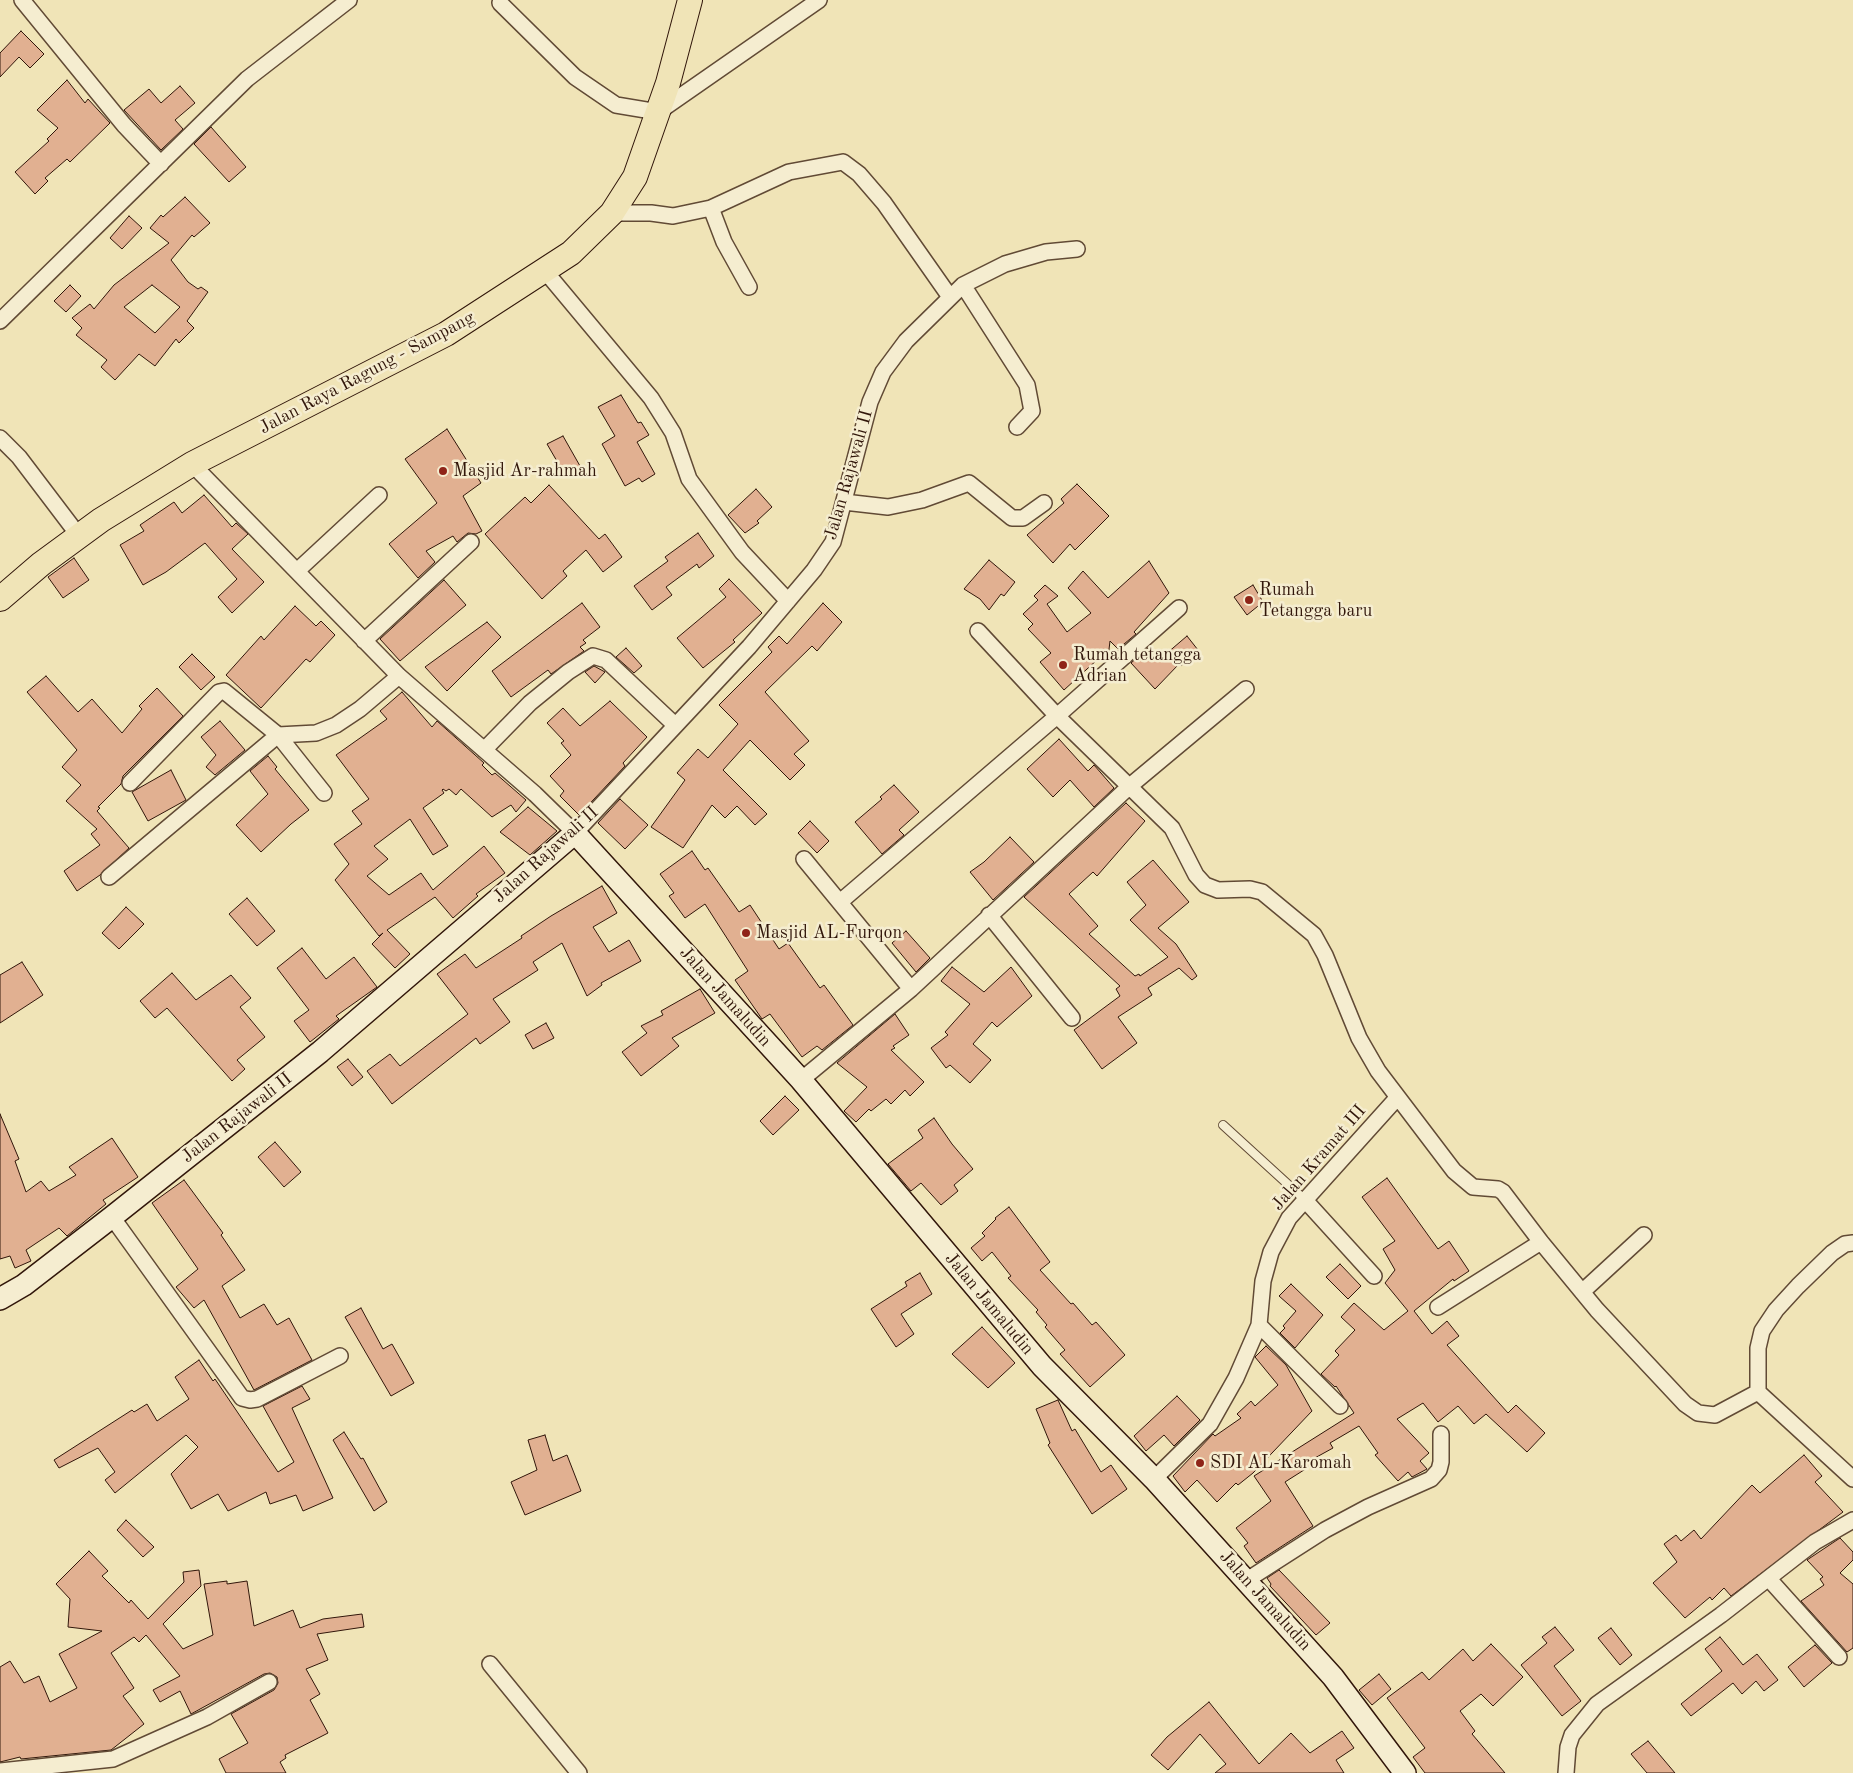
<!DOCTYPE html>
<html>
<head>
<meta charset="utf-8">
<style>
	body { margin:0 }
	canvas { display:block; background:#f0e4b7 }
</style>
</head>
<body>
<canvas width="1853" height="1773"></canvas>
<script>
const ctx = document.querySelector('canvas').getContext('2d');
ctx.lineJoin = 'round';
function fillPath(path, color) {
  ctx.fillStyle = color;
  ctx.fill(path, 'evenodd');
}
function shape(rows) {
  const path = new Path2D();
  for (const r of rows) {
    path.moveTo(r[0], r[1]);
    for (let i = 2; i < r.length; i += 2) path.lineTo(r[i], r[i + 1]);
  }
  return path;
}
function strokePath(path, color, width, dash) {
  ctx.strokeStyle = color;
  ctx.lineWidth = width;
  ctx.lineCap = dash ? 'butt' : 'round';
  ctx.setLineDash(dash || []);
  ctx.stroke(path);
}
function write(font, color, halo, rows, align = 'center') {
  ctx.font = font + ' "Old Standard TT",serif';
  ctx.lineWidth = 5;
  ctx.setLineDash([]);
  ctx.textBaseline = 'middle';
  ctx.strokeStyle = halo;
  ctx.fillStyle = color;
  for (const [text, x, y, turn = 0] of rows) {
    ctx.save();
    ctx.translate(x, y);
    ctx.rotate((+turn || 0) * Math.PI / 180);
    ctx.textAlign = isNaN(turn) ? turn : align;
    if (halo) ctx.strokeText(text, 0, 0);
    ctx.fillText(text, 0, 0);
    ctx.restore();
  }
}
const building = shape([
	[21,31,44,54,30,68,19,57,0,77,0,53,21,31],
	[67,80,85,103,88,99,110,123,70,162,67,159,45,178,48,181,35,194,15,172,49,141,47,139,58,128,37,110,67,80],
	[180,86,195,103,175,120,183,129,161,150,124,110,149,89,161,103,180,86],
	[211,127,246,167,229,182,194,144,211,127],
	[185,197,210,223,194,237,192,235,171,260,188,282,198,289,201,287,208,292,187,321,194,328,179,343,176,339,155,366,139,354,115,380,101,367,107,360,76,335,82,328,72,318,90,304,94,309,114,285,169,243,150,228,161,215,163,217,185,197],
	[152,285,180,307,155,333,124,307,152,285],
	[129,216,142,228,122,249,110,238,129,216],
	[70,285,81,296,66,312,54,301,70,285],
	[621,395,638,423,641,422,649,435,637,442,655,474,642,482,639,478,625,486,602,444,615,436,598,407,621,395],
	[447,429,481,483,463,496,482,531,476,534,468,533,457,542,453,536,426,551,435,562,418,578,389,544,437,503,405,459,447,429],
	[563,436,580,466,565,475,547,444,563,436],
	[1077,484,1109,516,1075,550,1070,544,1053,563,1027,535,1064,503,1061,499,1077,484],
	[549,485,599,539,605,534,622,557,603,572,586,550,563,571,567,576,542,599,485,534,525,497,531,503,549,485],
	[756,489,772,507,757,521,759,523,745,533,728,515,756,489],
	[204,495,232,527,236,523,248,534,232,549,264,582,232,613,218,597,237,579,205,543,166,572,143,585,120,545,144,531,140,525,174,502,182,513,204,495],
	[698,533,714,556,699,568,697,564,666,587,672,595,652,610,634,586,668,561,665,557,698,533],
	[74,558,89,580,63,598,48,577,74,558],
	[989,560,1015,582,1004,596,1001,594,989,610,980,599,964,589,989,560],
	[1149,561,1169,593,1134,632,1136,634,1118,649,1110,641,1108,658,1098,659,1064,690,1040,662,1051,653,1028,629,1033,624,1023,614,1038,600,1034,596,1045,585,1058,596,1047,604,1067,632,1091,613,1068,588,1083,571,1108,598,1149,561],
	[729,579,762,613,733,640,735,642,703,668,677,638,726,597,719,589,729,579],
	[444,580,466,605,400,661,380,639,444,580],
	[1253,585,1263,602,1247,615,1234,597,1253,585],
	[582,603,600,627,583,640,586,643,580,647,584,651,551,674,548,670,511,697,492,671,582,603],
	[823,603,842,622,817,651,812,646,765,692,809,741,794,754,805,765,790,780,750,740,723,770,767,814,755,825,737,806,725,818,712,805,683,848,651,827,685,780,677,773,698,749,708,758,738,724,719,705,772,652,768,647,779,636,787,644,823,603],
	[295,606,316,626,321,621,335,635,310,662,306,659,261,708,226,675,261,636,264,640,295,606],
	[487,622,501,637,447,691,425,667,487,622],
	[1187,636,1198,650,1181,666,1179,664,1155,689,1131,663,1148,648,1159,660,1187,636],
	[626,648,642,666,634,673,616,657,626,648],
	[192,654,215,677,201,690,179,667,192,654],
	[594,666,605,672,595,683,585,672,594,666],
	[46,676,78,712,92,699,122,733,142,709,139,706,157,688,183,716,123,776,121,784,98,807,100,808,97,811,129,848,100,875,77,891,64,871,100,845,91,834,97,829,66,801,81,785,62,767,77,750,27,692,46,676],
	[402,692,432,727,437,721,484,763,482,765,492,775,495,773,526,800,516,812,511,805,492,817,461,789,456,795,449,789,446,791,443,789,442,790,444,793,423,808,448,846,433,855,410,819,374,846,388,859,367,876,389,895,421,873,433,890,484,846,505,873,476,894,478,896,453,918,435,897,387,930,410,954,395,968,372,944,383,933,379,936,335,880,349,864,334,844,362,824,352,811,369,799,336,755,387,719,380,711,402,692],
	[610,701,647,737,623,763,625,766,579,815,560,796,564,791,550,776,571,755,561,743,564,741,547,723,563,708,580,726,610,701],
	[220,721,245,750,215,775,206,767,216,755,201,737,220,721],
	[1059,739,1088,771,1094,765,1114,788,1094,807,1070,780,1053,797,1027,769,1059,739],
	[268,756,277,767,275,769,309,810,291,824,261,852,236,825,268,794,250,771,268,756],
	[171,770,186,800,148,821,132,792,171,770],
	[894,785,919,812,899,830,904,835,882,854,855,822,882,799,880,797,894,785],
	[620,799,648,825,625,849,598,823,620,799],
	[1126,803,1145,821,1097,876,1093,872,1069,894,1098,926,1089,934,1135,976,1139,974,1140,976,1168,957,1130,920,1146,905,1127,882,1153,860,1189,902,1158,928,1176,944,1197,976,1192,980,1179,968,1148,988,1152,995,1118,1017,1137,1043,1102,1069,1074,1030,1120,996,1116,989,1120,986,1024,897,1126,803],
	[528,807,557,831,530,855,500,832,528,807],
	[810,821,829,841,817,853,798,833,810,821],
	[1010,837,1034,862,993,900,970,872,984,862,1010,837],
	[692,851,705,870,708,868,739,912,750,905,779,949,788,943,820,988,824,985,853,1025,822,1050,817,1046,802,1057,770,1014,762,1019,735,980,748,971,705,904,685,918,669,896,674,893,660,874,692,851],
	[602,886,617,913,593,927,609,952,629,940,641,961,601,983,602,985,587,996,562,943,533,962,538,970,493,999,510,1022,480,1044,476,1038,392,1104,367,1071,390,1054,400,1066,468,1014,437,974,465,954,476,968,522,938,521,936,551,916,602,886],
	[247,898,275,931,257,946,229,914,247,898],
	[126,907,144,924,119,949,102,933,126,907],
	[906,931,930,958,916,972,892,943,906,931],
	[302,948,326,979,354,957,377,987,336,1016,339,1019,310,1042,294,1021,309,1010,277,968,302,948],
	[22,962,43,995,0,1023,0,975,22,962],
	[952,967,984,992,1011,967,1032,996,997,1027,992,1022,973,1044,991,1060,970,1083,950,1065,946,1068,931,1048,948,1035,945,1032,970,1004,941,981,952,967],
	[172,973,196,1000,231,975,251,998,240,1007,265,1037,237,1060,245,1069,232,1081,167,1008,155,1018,140,1001,172,973],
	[700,989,715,1013,672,1038,679,1046,641,1076,622,1052,647,1033,641,1026,663,1015,661,1011,700,989],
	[895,1014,909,1035,893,1046,895,1048,891,1050,924,1082,910,1096,905,1090,891,1104,886,1099,871,1111,869,1109,856,1122,844,1111,867,1087,837,1063,895,1014],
	[546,1023,554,1038,533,1049,525,1035,546,1023],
	[348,1059,363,1077,352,1086,337,1067,348,1059],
	[785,1096,799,1110,773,1135,760,1121,785,1096],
	[0,1114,19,1159,15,1161,26,1192,41,1181,49,1191,76,1175,69,1167,112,1138,138,1177,103,1200,106,1204,67,1236,59,1228,26,1250,31,1261,15,1268,10,1256,0,1259,0,1114],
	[934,1118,952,1144,973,1169,954,1185,958,1191,941,1205,921,1183,911,1191,888,1164,923,1138,918,1130,934,1118],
	[275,1142,301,1172,284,1187,258,1157,275,1142],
	[1387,1178,1438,1249,1449,1241,1469,1271,1454,1281,1453,1279,1414,1311,1432,1334,1447,1321,1459,1336,1447,1345,1508,1413,1516,1405,1545,1433,1527,1452,1486,1414,1474,1424,1458,1406,1438,1422,1423,1403,1397,1419,1429,1453,1420,1461,1427,1469,1412,1477,1408,1472,1398,1481,1375,1455,1378,1453,1359,1426,1330,1443,1333,1448,1313,1459,1315,1463,1285,1482,1313,1526,1256,1563,1244,1546,1248,1543,1236,1528,1271,1501,1254,1476,1354,1413,1336,1386,1335,1387,1321,1374,1339,1355,1335,1351,1355,1330,1341,1317,1354,1303,1384,1330,1408,1311,1385,1283,1395,1270,1383,1249,1395,1241,1362,1197,1387,1178],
	[184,1180,223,1233,221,1235,245,1270,222,1286,240,1318,264,1304,277,1325,289,1318,312,1360,254,1390,204,1300,194,1308,176,1287,198,1269,152,1203,184,1180],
	[1009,1207,1050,1262,1040,1270,1071,1304,1073,1303,1092,1325,1096,1322,1125,1355,1090,1387,1060,1354,1065,1350,1045,1327,1047,1325,1036,1312,1038,1310,1008,1278,1011,1276,992,1252,982,1261,971,1248,985,1236,982,1233,996,1219,995,1218,1009,1207],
	[1340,1264,1361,1286,1348,1299,1326,1277,1340,1264],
	[920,1273,932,1294,901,1314,914,1334,896,1347,871,1309,907,1286,905,1282,920,1273],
	[1291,1284,1323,1315,1295,1348,1280,1333,1285,1328,1283,1326,1296,1311,1279,1296,1291,1284],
	[361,1308,383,1349,392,1344,414,1383,391,1396,345,1317,361,1308],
	[982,1327,1015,1363,988,1388,952,1354,982,1327],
	[1266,1346,1286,1365,1312,1411,1253,1473,1238,1485,1236,1483,1217,1502,1197,1480,1185,1492,1173,1476,1213,1434,1215,1436,1241,1418,1237,1414,1251,1401,1255,1406,1278,1385,1255,1357,1266,1346],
	[199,1360,213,1381,215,1379,278,1472,294,1462,263,1406,302,1386,310,1399,292,1408,333,1498,303,1511,296,1495,270,1504,266,1492,228,1511,218,1494,191,1509,171,1474,198,1447,186,1435,115,1493,105,1480,115,1472,98,1448,59,1468,54,1460,132,1410,134,1412,147,1404,157,1421,189,1399,175,1377,199,1360],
	[1177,1396,1200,1420,1174,1446,1164,1435,1146,1451,1134,1436,1177,1396],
	[1058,1400,1072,1431,1075,1429,1101,1472,1111,1465,1127,1489,1092,1514,1048,1445,1050,1443,1036,1409,1058,1400],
	[344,1432,361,1459,363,1458,387,1502,374,1511,333,1440,344,1432],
	[545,1435,553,1461,567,1455,581,1491,525,1515,511,1482,537,1470,528,1440,545,1435],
	[1804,1455,1822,1476,1815,1482,1843,1512,1731,1596,1724,1588,1712,1600,1710,1597,1685,1618,1653,1583,1677,1562,1664,1544,1676,1535,1681,1541,1694,1530,1701,1539,1752,1485,1760,1493,1804,1455],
	[126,1520,154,1547,143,1557,117,1530,126,1520],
	[1840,1538,1853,1552,1853,1560,1840,1573,1853,1584,1853,1648,1847,1652,1801,1601,1824,1585,1820,1579,1823,1577,1807,1560,1840,1538],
	[89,1551,108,1571,102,1576,129,1603,131,1600,148,1619,184,1582,183,1572,199,1570,201,1586,163,1624,183,1649,213,1635,204,1584,227,1581,227,1584,247,1581,254,1626,293,1610,300,1628,323,1619,362,1614,364,1627,317,1634,328,1660,306,1669,320,1694,310,1700,328,1733,285,1755,286,1758,280,1762,286,1773,226,1773,219,1759,248,1743,231,1714,274,1690,278,1683,277,1677,270,1673,264,1674,191,1714,180,1691,160,1702,153,1690,180,1676,146,1635,139,1642,134,1637,111,1653,134,1688,123,1696,144,1724,111,1750,21,1759,20,1757,0,1762,0,1667,10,1661,24,1683,39,1676,50,1702,77,1688,59,1654,102,1631,68,1627,70,1599,56,1584,89,1551],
	[1279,1570,1330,1623,1316,1635,1270,1586,1271,1584,1267,1578,1279,1570],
	[1555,1627,1574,1650,1554,1666,1581,1701,1562,1716,1521,1665,1547,1643,1542,1637,1555,1627],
	[1611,1628,1632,1655,1620,1665,1598,1638,1611,1628],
	[1720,1637,1743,1665,1757,1654,1778,1680,1764,1691,1756,1681,1742,1694,1733,1683,1691,1716,1681,1704,1722,1671,1705,1649,1720,1637],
	[1491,1644,1523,1677,1493,1706,1481,1694,1460,1711,1475,1731,1472,1734,1505,1773,1425,1773,1413,1757,1425,1748,1387,1698,1422,1672,1429,1680,1463,1649,1473,1661,1491,1644],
	[1815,1645,1832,1663,1804,1687,1788,1667,1815,1645],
	[1379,1674,1391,1689,1372,1705,1359,1690,1379,1674],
	[1209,1702,1259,1764,1291,1733,1310,1753,1342,1731,1354,1748,1336,1760,1344,1773,1215,1773,1226,1764,1200,1734,1168,1770,1151,1755,1167,1737,1209,1702],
	[1648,1741,1675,1773,1647,1773,1631,1754,1648,1741]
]);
fillPath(building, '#e1b091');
strokePath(building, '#31160a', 1);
const lane = shape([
	[1223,1125,1304,1199]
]);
const street = shape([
	[22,0,124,125,161,164],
	[500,3,575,77,616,105,658,112,819,0],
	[711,208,724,242,749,287],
	[612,213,651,213,673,216,711,208,789,172,843,162,859,174,884,203,950,297],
	[545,271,651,398,673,433,689,479,742,552,788,601],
	[963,285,1027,385,1032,411,1017,427],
	[0,321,247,79,349,0],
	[0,438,19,457,79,536],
	[192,464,399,676,535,794,575,833,749,647,814,570,833,542,870,402,883,372,906,341,963,285,1005,264,1046,252,1077,249],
	[844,502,888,507,922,500,969,483,1012,518,1023,518,1044,503],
	[298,570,379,495],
	[978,631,1057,716,1172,828,1196,875,1205,885,1218,890,1250,889,1262,892,1314,935,1325,955,1359,1038,1378,1071,1454,1171,1473,1187,1498,1189,1503,1192,1541,1242,1597,1310,1685,1404,1698,1413,1715,1415,1758,1392],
	[364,641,471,542],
	[484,750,530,703,568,672,593,656,606,660,675,725],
	[130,783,219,692,224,691,278,735,324,793],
	[804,859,911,989],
	[109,877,278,735,316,733,336,725,360,709,399,676],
	[840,902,1057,716,1179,608],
	[989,915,1072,1018],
	[801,1080,911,989,1131,785,1246,689],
	[1304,1199,1374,1276],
	[112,1217,242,1398,250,1400,257,1399,340,1356],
	[1853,1243,1845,1244,1832,1253,1798,1286,1776,1310,1762,1331,1758,1348,1758,1392,1853,1479],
	[1582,1292,1644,1235],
	[1438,1307,1541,1242],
	[1259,1325,1340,1406],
	[1154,1479,1210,1424,1236,1378,1259,1325,1263,1281,1271,1252,1289,1218,1397,1098],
	[1769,1579,1839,1657],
	[1247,1580,1325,1530,1368,1507,1431,1479,1439,1470,1441,1462,1441,1434],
	[490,1664,579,1773],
	[0,1771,113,1759,207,1717,269,1682],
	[1566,1773,1568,1747,1572,1735,1597,1704,1721,1615,1815,1542,1853,1520]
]);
const secondary = shape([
	[0,1299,24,1285,112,1217,320,1052,575,833,801,1080,1042,1366,1154,1479,1333,1677,1405,1773]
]);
const primary = shape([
	[0,599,41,564,101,520,192,464,446,334,571,253,612,213,635,177,668,83,690,0]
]);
strokePath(lane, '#614a35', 10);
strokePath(street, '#614a35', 18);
strokePath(secondary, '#31160a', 24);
strokePath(primary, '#31160a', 26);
strokePath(lane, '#f5edd0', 8);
strokePath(street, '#f5edd0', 15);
strokePath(secondary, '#f5edd0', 21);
strokePath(primary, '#f0e4b7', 24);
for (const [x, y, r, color] of [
	[443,471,5,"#8f2418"],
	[1249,600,5,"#8f2418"],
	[1063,665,5,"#8f2418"],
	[746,933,5,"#8f2418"],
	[1200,1463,5,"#8f2418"]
]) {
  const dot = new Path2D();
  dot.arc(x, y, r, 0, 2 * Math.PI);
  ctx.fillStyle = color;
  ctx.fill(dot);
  strokePath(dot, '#f5edd0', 2);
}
write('18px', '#31160a', '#f5edd0', [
	["Jalan Raya Ragung - Sampang",367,373,-28],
	["Jalan Rajawali II",849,475,-74],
	["Jalan Rajawali II",546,855,-42],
	["Jalan Jamaludin",725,997,48],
	["Jalan Rajawali II",237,1118,-38],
	["Jalan Kramat III",1319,1158,-49],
	["Jalan Jamaludin",989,1304,50],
	["Jalan Jamaludin",1265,1601,48]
]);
write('18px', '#31160a', '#f5edd0', [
	["Masjid Ar-rahmah",453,471],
	["Rumah",1259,590],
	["Tetangga baru",1259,611],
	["Rumah tetangga",1073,655],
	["Adrian",1073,676],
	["Masjid AL-Furqon",756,933],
	["SDI AL-Karomah",1210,1463]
], 'left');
</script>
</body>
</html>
